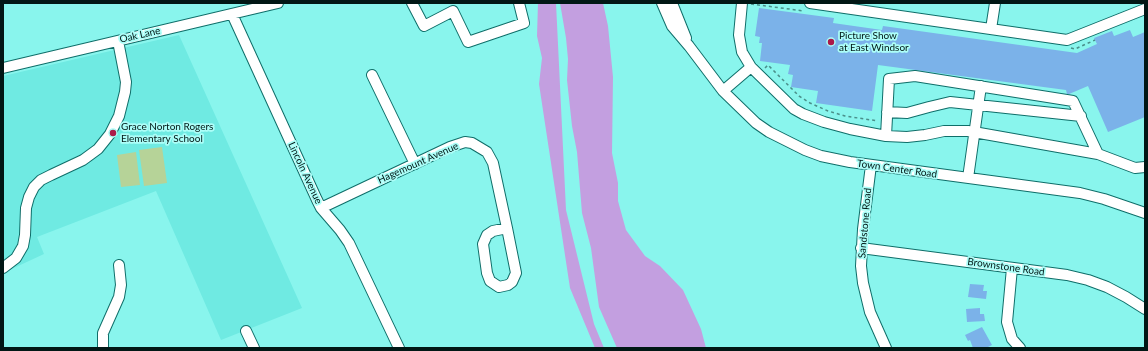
<!DOCTYPE html>
<html>
<head>
<meta charset="utf-8">
<style>
	body { margin:0 }
	#map { position:relative; width:1148px; height:351px; overflow:hidden; background:#89f5ed; font-family:Lato,sans-serif }
	canvas { display:block }
	.frame { position:absolute; inset:0; border:4px solid #011715; pointer-events:none }
</style>
</head>
<body>
<div id="map">
<canvas width="1148" height="351"></canvas>
<div class="frame"></div>
</div>
<script>
const ctx = document.querySelector('canvas').getContext('2d');
ctx.lineJoin = 'round';
function fillPath(path, color) {
  ctx.fillStyle = color;
  ctx.fill(path, 'evenodd');
}
function shape(rows) {
  const path = new Path2D();
  for (const r of rows) {
    path.moveTo(r[0], r[1]);
    for (let i = 2; i < r.length; i += 2) path.lineTo(r[i], r[i + 1]);
  }
  return path;
}
function strokePath(path, color, width, dash) {
  ctx.strokeStyle = color;
  ctx.lineWidth = width;
  ctx.lineCap = dash ? 'butt' : 'round';
  ctx.setLineDash(dash || []);
  ctx.stroke(path);
}
function write(font, color, halo, rows, align = 'center') {
  ctx.font = font + ' Lato,sans-serif';
  ctx.lineWidth = 3.5;
  ctx.setLineDash([]);
  ctx.textBaseline = 'middle';
  ctx.strokeStyle = halo;
  ctx.fillStyle = color;
  for (const [text, x, y, turn = 0] of rows) {
    ctx.save();
    ctx.translate(x, y);
    ctx.rotate((+turn || 0) * Math.PI / 180);
    ctx.textAlign = isNaN(turn) ? turn : align;
    if (halo) ctx.strokeText(text, 0, 0);
    ctx.fillText(text, 0, 0);
    ctx.restore();
  }
}
fillPath(shape([
	[179,35,302,308,221,340,156,191,37,237,44,254,3,273,3,76]
]), '#6feae2');
fillPath(shape([
	[162,147,167,183,144,186,139,150],
	[136,152,140,185,121,187,117,155]
]), '#b6d398');
fillPath(shape([
	[538,3,556,3,566,210,594,324,604,348,595,348,570,288,539,84,542,58,537,36],
	[560,3,603,3,608,26,613,77,612,153,618,183,618,201,626,230,645,256,660,266,683,290,701,329,706,348,617,348,599,307,591,248,582,213,577,152,572,126,567,80,568,59,566,38]
]), '#c39fe0');
fillPath(shape([
	[759,8,834,18,833,23,882,30,883,26,1077,53,1097,44,1094,38,1112,31,1114,36,1130,30,1133,37,1145,32,1145,117,1108,132,1088,86,1069,94,1067,94,1066,90,878,65,872,111,816,103,818,91,791,87,793,75,788,74,790,65,760,61,762,43,759,43,760,37,755,36],
	[970,284,984,285,983,291,987,291,986,299,968,297],
	[980,308,980,314,984,314,985,321,967,322,966,309],
	[982,327,992,345,986,348,973,348,970,340,968,341,965,335]
]), '#7bb2e9');
const minor = shape([
	[412,3,424,26,453,11,468,42,524,23,519,3],
	[662,3,672,26,689,46,723,91,756,123,769,132,805,150,821,156,850,162,1080,193,1104,199,1145,213],
	[672,3,686,38],
	[810,3,1067,40,1145,9],
	[232,14,317,200,321,208,340,230,349,243,399,348],
	[991,29,995,3],
	[751,67,794,109,803,114,824,122,850,129,886,136,907,137,925,135,944,131,968,131,1098,154,1135,168,1145,167],
	[3,68,278,3],
	[372,75,415,164],
	[723,91,751,67,742,52,739,35,742,3],
	[887,112,907,113,929,107,950,102,1081,116],
	[886,136,889,79,915,76,1073,101,1098,154],
	[871,165,863,229,861,266,863,283,870,312,886,348],
	[968,178,981,86],
	[321,208,450,147,465,142,472,143,487,152,493,163,507,228],
	[507,228,516,273,512,282,508,285,499,287,490,281,487,273,483,244,487,235,493,231,507,228],
	[861,248,1067,275,1088,280,1107,287,1126,297,1145,309],
	[3,268,16,258,23,246,25,235,26,208,29,197,34,187,41,180,51,175,83,160,98,149,110,134,119,116,125,92,126,82,118,41],
	[1012,268,1007,322,1012,339,1020,348],
	[246,331,254,348],
	[103,348,103,333,119,297,121,285,119,265]
]);
strokePath(minor, '#0f6e69', 12);
strokePath(shape([
	[751,4,804,11],
	[1071,48,1075,49,1095,40],
	[765,68,768,65,799,96,810,103,828,111,845,116,878,121]
]), '#4a8f8a', 1.5, [3, 3]);
strokePath(minor, '#fff', 10);
for (const [x, y, r, color] of [
	[831,42,4,"#ac1949"],
	[113,133,4,"#ac1949"]
]) {
  const dot = new Path2D();
  dot.arc(x, y, r, 0, 2 * Math.PI);
  ctx.fillStyle = color;
  ctx.fill(dot);
  strokePath(dot, '#acfef8', 1.5);
}
write('10px', '#011715', '#acfef8', [
	["Oak Lane",140,35,-13],
	["Hagemount Avenue",418,163,-24],
	["Town Center Road",897,169,8],
	["Lincoln Avenue",305,173,65],
	["Sandstone Road",865,223,-85],
	["Brownstone Road",1006,267,8]
]);
write('10px', '#011715', '#acfef8', [
	["Picture Show",839,36],
	["at East Windsor",839,48],
	["Grace Norton Rogers",121,127],
	["Elementary School",121,139]
], 'left');
</script>
</body>
</html>
